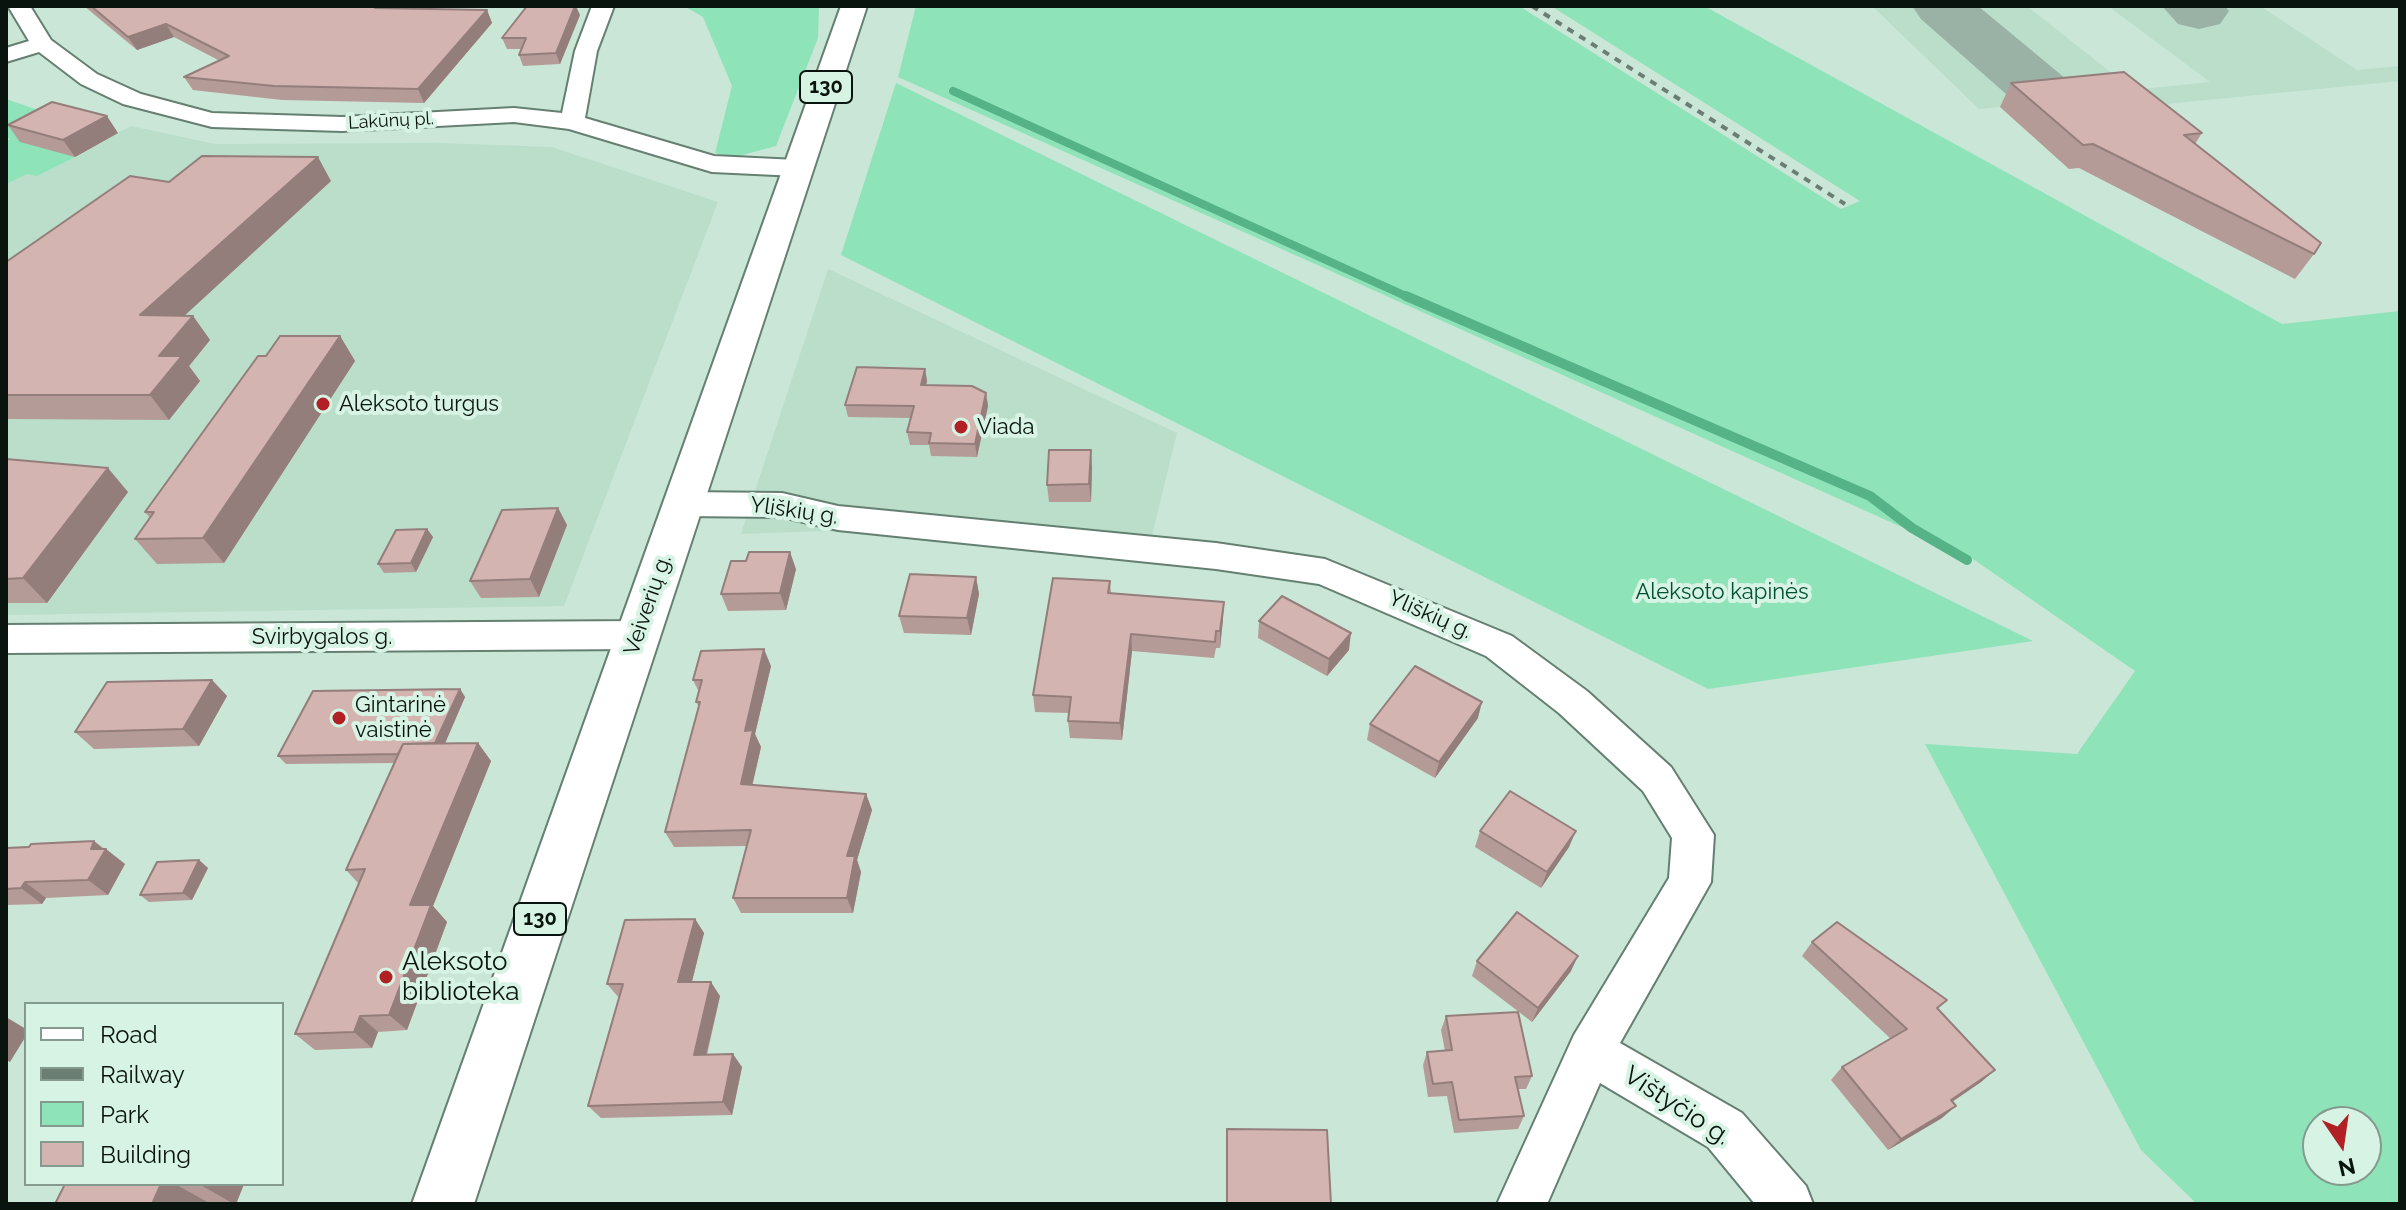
<!DOCTYPE html>
<html>
<head>
<meta charset="utf-8">
<style>
	body { margin:0 }
	#map { position:relative; width:2406px; height:1210px; overflow:hidden; background:#cae6d7; font-family:Raleway,sans-serif }
	canvas { display:block }
	.frame { position:absolute; inset:0; border:8px solid #0a140f; pointer-events:none }
	.legend { position:absolute; left:24px; top:1002px; width:260px; height:184px; box-sizing:border-box; background:#d7f3e4; border:2px solid #859a8f; margin:0; padding:10px 14px; list-style:none; font-size:24px; color:#0a140f }
	.legend li { display:flex; align-items:center; gap:16px; height:40px }
	.legend b { width:40px; border:2px solid #859a8f }
	.north { position:absolute; left:2302px; top:1106px; width:80px; height:80px; box-sizing:border-box; background:#d7f3e4; border:2px solid #859a8f; border-radius:50%; rotate:167deg; font-size:22px; font-weight:700; line-height:32px; text-align:center; color:#0a140f }
	.north::after { content:''; display:block; margin:auto; width:28px; height:36px; background:#b12025; clip-path:polygon(50% 0,100% 100%,50% 72%,0 100%) }
</style>
</head>
<body>
<div id="map">
<canvas width="2406" height="1210"></canvas>
<div class="frame"></div>
<ul class="legend">
<li><b style="height:10px;background:#fff"></b>Road</li>
<li><b style="height:10px;background:#6b7e74"></b>Railway</li>
<li><b style="height:22px;background:#8ee3b9"></b>Park</li>
<li><b style="height:22px;background:#d3b4b0"></b>Building</li>
</ul>
<div class="north">N</div>
</div>
<script>
const ctx = document.querySelector('canvas').getContext('2d');
ctx.lineJoin = 'round';
function fillPath(path, color) {
  ctx.fillStyle = color;
  ctx.fill(path, 'evenodd');
}
function shape(rows) {
  const path = new Path2D();
  for (const r of rows) {
    path.moveTo(r[0], r[1]);
    for (let i = 2; i < r.length; i += 2) path.lineTo(r[i], r[i + 1]);
  }
  return path;
}
function strokePath(path, color, width, dash) {
  ctx.strokeStyle = color;
  ctx.lineWidth = width;
  ctx.lineCap = dash ? 'butt' : 'round';
  ctx.setLineDash(dash || []);
  ctx.stroke(path);
}
function write(font, color, halo, rows, align = 'center') {
  ctx.font = font + ' Raleway,sans-serif';
  ctx.lineWidth = 8;
  ctx.setLineDash([]);
  ctx.textBaseline = 'middle';
  ctx.strokeStyle = halo;
  ctx.fillStyle = color;
  for (const [text, x, y, turn = 0] of rows) {
    ctx.save();
    ctx.translate(x, y);
    ctx.rotate((+turn || 0) * Math.PI / 180);
    ctx.textAlign = isNaN(turn) ? turn : align;
    if (halo) ctx.strokeText(text, 0, 0);
    ctx.fillText(text, 0, 0);
    ctx.restore();
  }
}
fillPath(shape([
	[1872,6,2027,6,2133,90,2210,82,2108,6,2260,6,2357,70,2400,66,2400,81,2125,108,2111,96,1979,109],
	[131,126,215,144,441,143,552,147,718,202,564,606,6,615,6,184,27,173,37,176],
	[828,269,1177,433,1145,563,826,531,741,534]
]), '#badeca');
fillPath(shape([
	[684,6,819,6,818,38,776,146,735,157,715,153,732,86,703,17],
	[916,6,1519,6,1841,209,1860,201,1551,6,1704,6,2282,324,2400,311,2400,1204,2197,1204,2141,1150,1925,744,2077,754,2135,671,1973,559,898,77],
	[2318,1122,2366,1122,2366,1170,2318,1170],
	[896,83,2033,641,1708,689,841,255],
	[6,99,64,119,75,157,37,176,27,174,6,184,6,142,10,139,6,137]
]), '#8ee3b9');
strokePath(shape([
	[953,91,1410,298]
]), '#55b387', 8);
strokePath(shape([
	[1406,296,1870,496,1912,528,1967,560]
]), '#55b387', 10);
fillPath(shape([
	[1912,6,1978,6,2077,88,2087,102,2077,116,2054,122,2031,116,1921,19,1912,6],
	[2162,6,2225,6,2229,11,2220,24,2199,29,2178,24,2162,6]
]), '#9ab2a6');
const street = shape([
	[8,6,30,6,51,40,97,74,141,94,212,113,342,117,514,108,562,113,575,51,592,6,614,6,597,51,585,118,714,156,797,160,810,168,797,176,712,172,569,129,514,122,342,131,212,127,123,104,81,84,39,52,6,62,6,48,29,41,8,6],
	[683,492,782,493,838,506,1216,543,1325,559,1512,636,1587,691,1671,767,1714,835,1711,882,1620,1043,1742,1113,1806,1186,1813,1204,1755,1204,1708,1147,1600,1083,1547,1204,1497,1204,1574,1035,1669,878,1672,838,1643,791,1559,713,1486,656,1319,584,1216,569,838,530,782,517,683,516,671,512,666,504,671,496,683,492],
	[638,621,651,625,656,635,651,645,638,649,6,653,6,625,638,621]
]);
const primary = shape([
	[841,6,867,6,474,1204,412,1204,841,6]
]);
strokePath(street, '#657f71', 4);
strokePath(primary, '#657f71', 4);
fillPath(street, '#fff');
fillPath(primary, '#fff');
strokePath(shape([
	[1532,6,1845,204]
]), '#6b7e74', 4, [7, 7]);
fillPath(shape([
	[84,6,397,6,394,8,487,10,492,23,424,103,282,100,193,90,184,77,220,61,174,37,137,50],
	[580,15,560,64,523,66,519,55,522,49,507,49,502,38],
	[2011,83,2202,133,2195,144,2314,254,2295,279,2079,168,2069,169,2000,107],
	[8,125,118,133,75,157,20,142],
	[331,181,184,316,193,316,210,340,189,366,200,381,169,420,6,419,6,262,169,182],
	[340,336,355,361,224,563,157,564,135,539,150,518,145,512,266,356],
	[925,369,927,381,926,385,986,393,988,406,977,457,931,456,929,445,910,445,907,432,910,418,848,417,845,405],
	[6,459,128,492,47,603,6,603],
	[1092,467,1091,502,1049,502,1047,485],
	[558,508,567,525,539,597,481,598,470,581],
	[427,529,433,537,416,572,384,573,378,564],
	[746,561,796,569,786,610,728,611,721,594],
	[976,577,979,594,971,635,904,633,899,616],
	[1110,581,1111,593,1223,619,1220,648,1216,648,1214,658,1132,651,1122,740,1070,738,1068,721,1069,713,1035,712,1033,695],
	[1259,621,1349,650,1327,676,1258,638],
	[771,666,755,734,761,747,752,785,866,794,872,810,857,860,861,872,853,913,741,913,733,898,746,846,674,847,665,832,699,707,696,702,699,692,693,680],
	[212,680,227,696,199,746,94,749,75,732],
	[460,689,465,697,445,743,478,743,491,761,433,906,447,922,407,1030,378,1032,372,1048,315,1050,295,1034,359,884,346,870,394,763,286,764,278,756],
	[1478,718,1435,778,1367,740,1370,724],
	[1480,831,1569,847,1541,888,1475,847],
	[94,841,125,864,108,895,46,898,42,904,6,905,6,848],
	[199,860,208,868,192,900,149,902,140,895],
	[695,919,704,933,692,982,720,996,707,1055,742,1067,732,1115,601,1118,588,1106,619,998,607,984],
	[1812,942,1938,1009,1995,1070,1981,1082,1952,1102,1942,1118,1888,1150,1831,1080,1842,1067,1891,1039,1802,956],
	[1477,961,1571,971,1532,1022,1472,976],
	[1446,1016,1532,1076,1526,1089,1518,1089,1524,1116,1518,1129,1454,1133,1447,1096,1428,1097,1423,1065,1427,1052,1445,1051,1441,1030],
	[65,1184,244,1184,236,1204,55,1204]
]), '#b59b97');
fillPath(shape([
	[376,6,397,6,381,21,375,8],
	[575,6,576,6,580,15,560,64,556,53],
	[487,10,492,23,424,103,418,89],
	[166,24,174,37,137,50,128,37],
	[107,116,118,133,75,157,63,140],
	[318,157,331,181,158,340,140,315],
	[193,316,210,340,189,366,200,381,169,420,150,395,159,356],
	[340,336,355,361,224,563,203,538],
	[925,369,927,381,923,397,921,385],
	[986,393,988,406,977,457,975,444],
	[1091,450,1092,467,1091,502,1089,484],
	[108,468,128,492,47,603,23,578],
	[558,508,567,525,539,597,530,579],
	[427,529,433,537,416,572,411,563],
	[790,552,796,569,786,610,780,593],
	[976,577,979,594,971,635,967,618],
	[1224,602,1223,619,1220,648,1220,631],
	[1351,633,1349,650,1327,676,1329,659],
	[1131,634,1132,651,1122,740,1120,723],
	[764,649,771,666,755,734,761,747,749,800,741,784,745,731],
	[212,680,227,696,199,746,183,729],
	[460,689,465,697,437,762,431,754],
	[1482,702,1478,718,1435,778,1439,762],
	[478,743,491,761,433,906,447,922,407,1030,389,1015,410,905],
	[866,794,872,810,857,860,861,872,853,913,847,898,847,856],
	[1576,831,1569,847,1541,888,1547,872],
	[94,841,105,851,106,849,125,864,108,895,88,880,91,849],
	[199,860,208,868,192,900,183,893],
	[25,882,46,898,42,904,21,888],
	[695,919,704,933,688,997,678,982],
	[1578,956,1571,971,1532,1022,1538,1008],
	[711,982,720,996,703,1068,694,1055],
	[360,1016,378,1032,372,1048,354,1032],
	[6,1017,26,1029,26,1036,10,1062,6,1060],
	[733,1054,742,1067,732,1115,723,1102],
	[1995,1070,1981,1082,1937,1112,1951,1100],
	[1956,1106,1942,1118,1888,1150,1901,1139],
	[161,1184,175,1184,211,1204,152,1204],
	[199,1184,244,1184,236,1204,234,1204]
]), '#947e7b');
const building = shape([
	[91,6,376,6,375,8,487,10,418,89,274,86,184,77,229,56,166,24,128,37,91,6],
	[527,6,575,6,556,53,519,55,526,38,502,38,527,6],
	[2124,72,2202,133,2184,135,2321,243,2314,254,2093,144,2083,145,2011,83,2124,72],
	[52,102,107,116,63,140,8,125,52,102],
	[202,156,318,157,140,315,193,316,159,356,182,356,150,395,6,395,6,262,130,176,169,182,202,156],
	[280,336,340,336,203,538,135,539,154,512,145,512,258,356,266,356,280,336],
	[857,367,925,369,921,385,972,386,986,393,975,444,929,443,931,433,907,432,914,406,845,405,857,367],
	[1049,450,1091,450,1089,484,1047,485,1049,450],
	[6,459,108,468,23,578,6,579,6,459],
	[558,508,530,579,470,581,502,510,558,508],
	[427,529,411,563,378,564,396,530,427,529],
	[749,552,790,552,780,593,721,594,731,561,746,561,749,552],
	[910,574,976,577,967,618,899,616,910,574],
	[1053,578,1110,581,1108,593,1224,602,1220,631,1216,631,1215,642,1131,634,1120,723,1068,721,1071,697,1033,695,1053,578],
	[1282,596,1351,633,1329,659,1259,621,1282,596],
	[764,649,745,731,753,730,741,784,866,794,847,856,855,856,847,898,733,898,751,830,665,832,700,702,696,702,702,680,693,680,701,651,764,649],
	[1415,666,1482,702,1439,762,1370,724,1415,666],
	[212,680,183,729,75,732,107,682,212,680],
	[460,689,435,743,403,744,398,754,278,756,313,691,460,689],
	[478,743,410,905,431,905,389,1015,360,1016,354,1032,295,1034,365,869,346,870,403,744,478,743],
	[1510,791,1576,831,1547,872,1480,831,1510,791],
	[94,841,91,849,106,849,88,880,25,882,21,888,6,889,6,848,29,847,31,844,94,841],
	[199,860,183,893,140,895,157,862,199,860],
	[1517,912,1578,956,1538,1008,1477,961,1517,912],
	[695,919,678,982,711,982,694,1055,733,1054,723,1102,588,1106,623,984,607,984,625,920,695,919],
	[1837,922,1947,1000,1937,1008,1995,1070,1951,1100,1956,1106,1901,1139,1842,1067,1907,1029,1812,942,1837,922],
	[1518,1012,1532,1076,1515,1077,1524,1116,1459,1120,1452,1082,1433,1084,1427,1052,1452,1050,1446,1016,1518,1012],
	[1227,1129,1327,1130,1331,1204,1227,1204,1227,1129],
	[65,1184,161,1184,152,1204,55,1204,65,1184],
	[881,1203,880,1204,756,1204,881,1203]
]);
fillPath(building, '#d3b4b0');
strokePath(building, '#947e7b', 2);
for (const [x, y, r, color] of [
	[323,404,8,"#b12025"],
	[961,427,8,"#b12025"],
	[339,718,8,"#b12025"],
	[386,977,8,"#b12025"]
]) {
  const dot = new Path2D();
  dot.arc(x, y, r, 0, 2 * Math.PI);
  ctx.fillStyle = color;
  ctx.fill(dot);
  strokePath(dot, '#d7f3e4', 3);
}
write('18px', '#0a140f', '#d7f3e4', [
	["Lakūnų pl.",391,121,-3]
]);
for (const [x, y, w] of [
	[826,87,52],
	[540,919,52]
]) {
  const box = new Path2D();
  box.roundRect(x - w / 2, y - 16, w, 32, 6);
  ctx.fillStyle = '#d7f3e4';
  ctx.fill(box);
  strokePath(box, '#0a140f', 2);
}
write('bold 20px', '#0a140f', null, [
	["130",826,87],
	["130",540,919]
]);
write('22px', '#0a140f', '#d7f3e4', [
	["Aleksoto turgus",339,404],
	["Viada",977,427],
	["Gintarinė",355,705],
	["vaistinė",355,730]
], 'left');
write('22px', '#0a140f', '#d7f3e4', [
	["Yliškių g.",794,511,8],
	["Veiverių g.",648,605,-71],
	["Yliškių g.",1430,615,24],
	["Svirbygalos g.",322,637]
]);
write('22px', '#005034', '#d7f3e4', [
	["Aleksoto kapinės",1722,592]
]);
write('26px', '#0a140f', '#d7f3e4', [
	["Aleksoto",402,962],
	["biblioteka",402,992]
], 'left');
write('26px', '#0a140f', '#d7f3e4', [
	["Vištyčio g.",1677,1106,33]
]);
</script>
</body>
</html>
